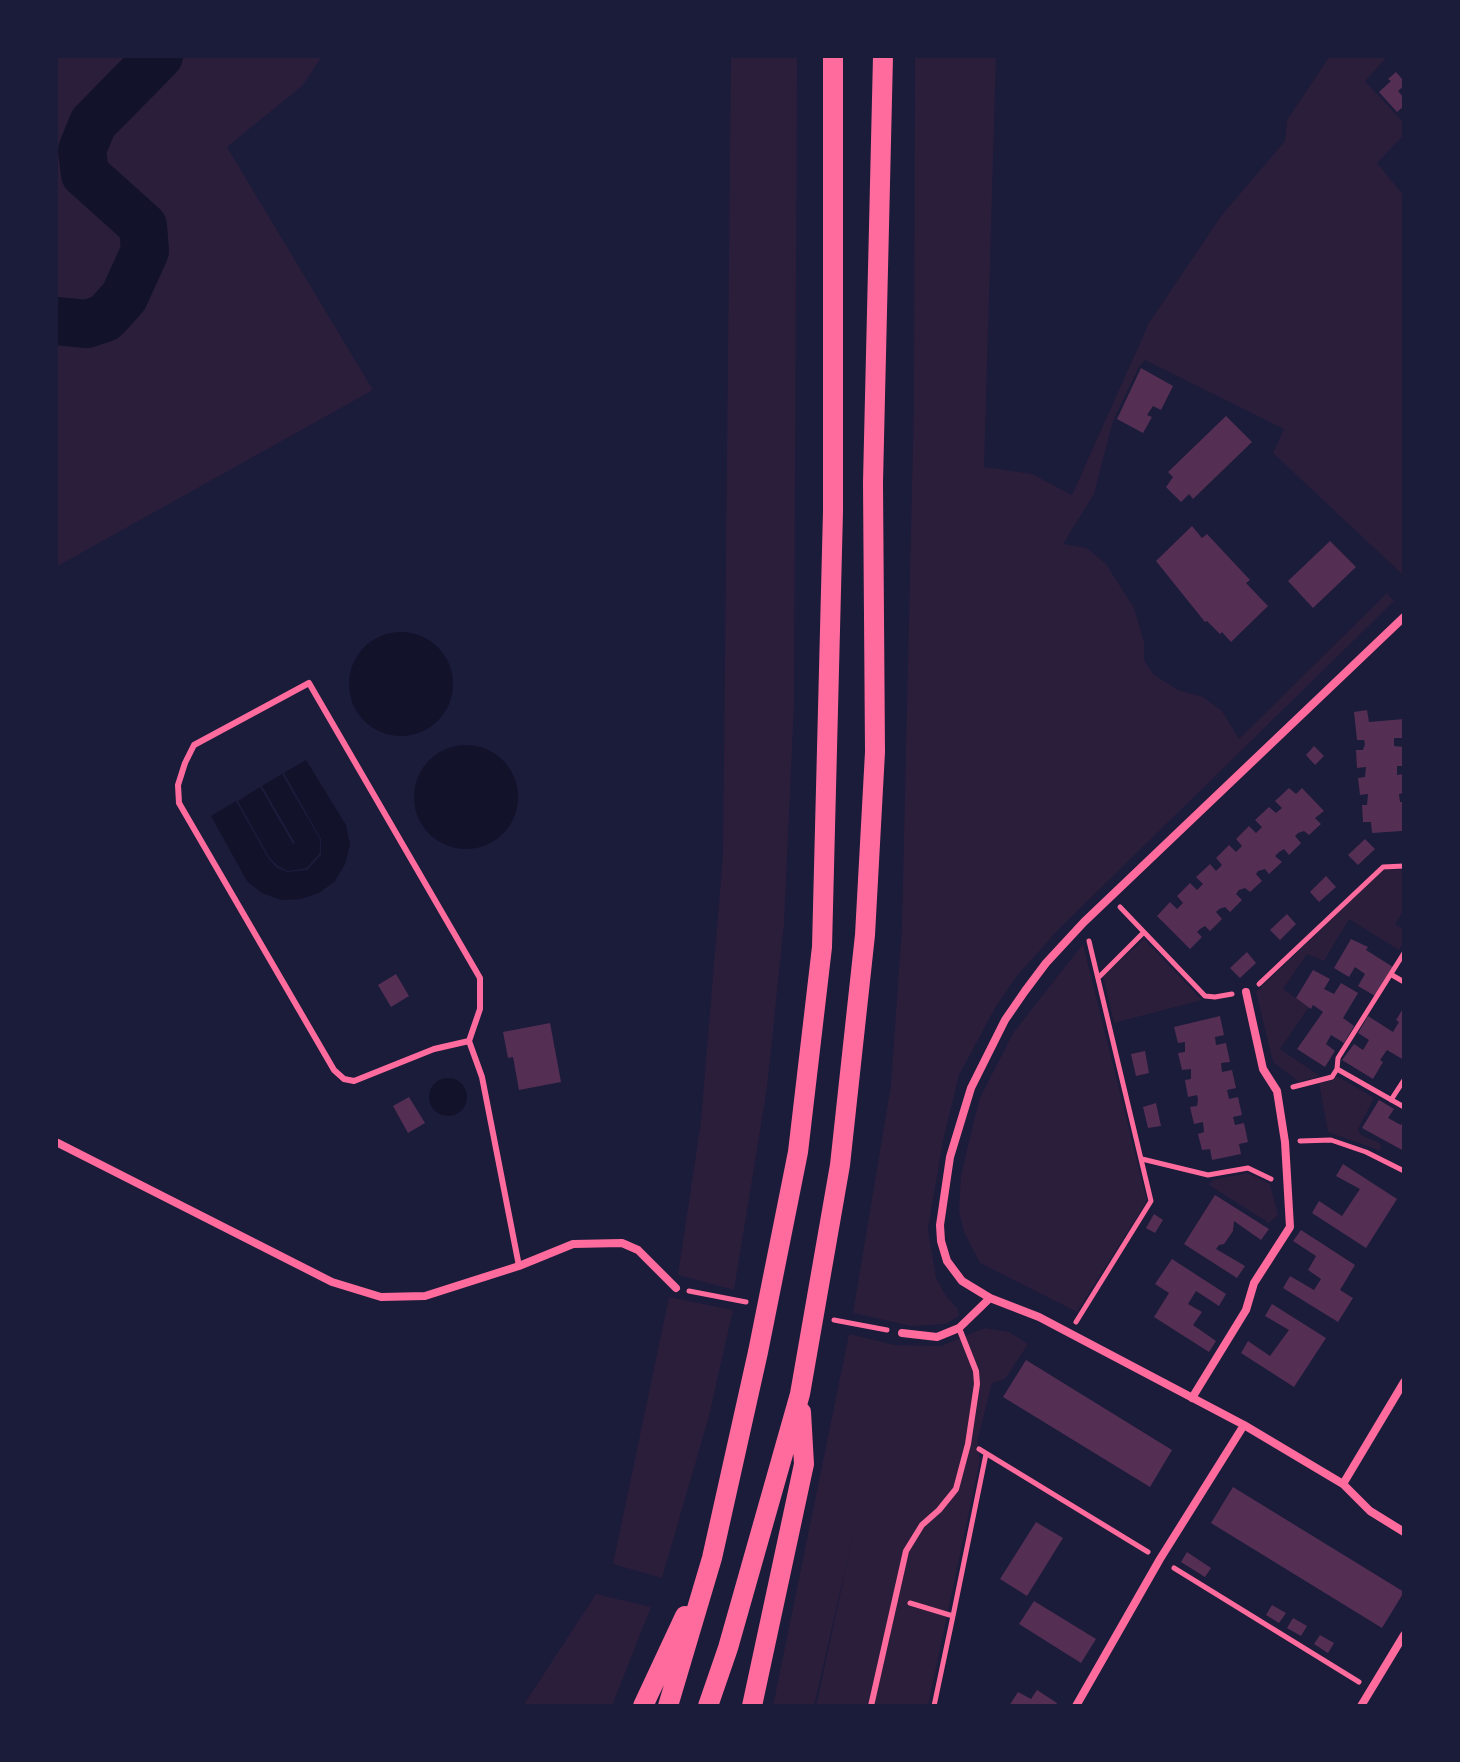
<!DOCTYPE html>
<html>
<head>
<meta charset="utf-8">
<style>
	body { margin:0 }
	#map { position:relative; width:1460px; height:1762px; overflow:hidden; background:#1b1b3a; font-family:"Roboto Condensed",sans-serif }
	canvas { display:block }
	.frame { position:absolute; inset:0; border:58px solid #1b1b3a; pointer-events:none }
</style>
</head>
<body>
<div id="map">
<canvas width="1460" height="1762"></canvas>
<div class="frame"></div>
</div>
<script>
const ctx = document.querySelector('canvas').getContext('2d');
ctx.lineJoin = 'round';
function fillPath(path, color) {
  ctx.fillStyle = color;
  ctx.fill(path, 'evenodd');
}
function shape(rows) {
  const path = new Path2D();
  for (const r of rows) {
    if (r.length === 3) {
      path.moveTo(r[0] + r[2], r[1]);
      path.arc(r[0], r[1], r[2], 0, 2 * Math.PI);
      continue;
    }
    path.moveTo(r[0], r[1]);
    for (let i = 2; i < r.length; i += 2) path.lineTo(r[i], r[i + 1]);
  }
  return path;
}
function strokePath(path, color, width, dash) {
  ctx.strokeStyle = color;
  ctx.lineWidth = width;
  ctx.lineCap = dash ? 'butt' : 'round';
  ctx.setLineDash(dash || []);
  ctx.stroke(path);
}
fillPath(shape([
	[56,56,145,56,94,111,77,141,72,179,92,200,118,214,130,230,133,244,129,267,110,302,100,311,85,315,56,310],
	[173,56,322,56,302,86,227,147,373,390,56,567,56,328,108,330,142,280,159,233,146,207,130,194,93,170,95,147,100,131,125,102],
	[731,56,797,56,794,704,784,924,767,1088,734,1290,678,1275,701,1121,723,856],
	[915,56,996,56,984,467,1032,474,1072,495,1149,323,1221,216,1285,141,1287,120,1330,56,1388,56,1365,81,1404,123,1404,135,1377,163,1404,196,1404,576,1273,453,1284,429,1145,360,1139,367,1113,421,1094,494,1063,544,1087,548,1106,564,1134,608,1144,642,1144,660,1153,674,1178,690,1203,697,1222,711,1239,739,1387,593,1394,601,1059,929,1016,977,995,1008,959,1075,943,1141,928,1229,936,1278,946,1296,958,1309,959,1316,946,1324,911,1326,853,1313,891,1085,902,926,914,400],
	[1404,869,1404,910,1395,924,1404,930,1404,941,1399,950,1349,919,1324,961,1307,954,1283,989,1309,1007,1280,1049,1320,1076,1299,1082,1273,1062,1256,992,1383,870],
	[1144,939,1202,1000,1114,1023,1103,976],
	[1083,944,1147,1201,1077,1312,980,1263,964,1232,959,1212,961,1175,979,1100,1013,1033],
	[1337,1076,1374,1098,1358,1129,1361,1135,1380,1143,1381,1151,1328,1132,1319,1083,1333,1080],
	[1247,1173,1270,1184,1278,1215,1269,1223,1209,1185,1212,1180],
	[669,1297,733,1310,709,1416,662,1578,613,1564],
	[984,1328,1009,1332,1028,1344,1005,1379,992,1383,977,1442,980,1460,928,1706,816,1706,854,1531,814,1706,773,1706,849,1334,895,1345,941,1346],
	[596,1594,651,1607,612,1706,523,1706]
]), '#2a1e3b');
fillPath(shape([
	[401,684,52],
	[466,797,52],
	[306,760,346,825,350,845,345,864,335,881,319,893,301,899,281,900,262,893,247,881,211,816,236,801,268,858,277,868,287,872,307,870,321,855,321,839,284,773],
	[282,774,320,839,320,853,306,868,288,871,278,866,269,857,238,801,260,787,293,844,295,843,262,786],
	[448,1097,19]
]), '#12122b');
strokePath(shape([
	[56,321,87,324,105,318,124,297,145,251,143,226,85,174,82,150,93,123,159,56]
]), '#12122b', 48);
fillPath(shape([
	[1396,72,1404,81,1404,86,1398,91,1404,98,1404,106,1397,112,1379,92,1391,81,1388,79],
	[1141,368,1173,386,1161,410,1153,406,1147,415,1152,417,1143,433,1117,419],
	[1226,416,1252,442,1193,499,1189,494,1181,502,1166,487,1173,477,1168,472],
	[1192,526,1202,538,1207,534,1250,580,1246,583,1268,606,1231,642,1222,632,1220,634,1207,621,1205,622,1156,561],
	[1330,541,1356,567,1313,608,1288,581],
	[1367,710,1369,722,1404,719,1404,738,1394,738,1394,746,1404,747,1404,766,1397,766,1397,775,1404,774,1404,793,1399,794,1400,802,1404,802,1402,831,1372,833,1371,822,1363,822,1362,805,1367,805,1368,794,1360,795,1358,778,1365,777,1366,767,1357,768,1356,750,1363,750,1365,744,1364,740,1357,740,1354,712],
	[1314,746,1324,756,1315,765,1306,755],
	[1289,788,1296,794,1302,788,1324,811,1315,818,1321,824,1309,835,1304,831,1298,833,1295,836,1301,843,1289,855,1284,849,1279,852,1275,856,1282,862,1269,874,1265,869,1258,871,1256,874,1262,881,1250,892,1245,888,1239,890,1236,894,1242,900,1230,912,1225,907,1219,909,1216,912,1222,919,1210,931,1205,926,1200,929,1197,932,1202,937,1190,949,1157,916,1170,902,1177,909,1183,903,1177,896,1190,883,1197,890,1203,884,1196,877,1210,864,1216,871,1222,865,1216,858,1229,845,1236,852,1242,846,1236,839,1249,826,1256,833,1262,827,1255,820,1269,807,1276,813,1282,808,1275,801],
	[1365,839,1375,849,1358,865,1348,855],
	[1326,876,1336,887,1319,902,1310,892],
	[1287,914,1296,924,1280,940,1270,930],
	[1351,939,1368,947,1366,950,1393,967,1375,996,1358,986,1365,974,1355,967,1349,977,1334,968],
	[1247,952,1256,963,1240,978,1230,968],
	[1313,970,1330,979,1324,989,1334,994,1341,983,1358,993,1343,1018,1354,1026,1344,1043,1331,1035,1326,1044,1335,1051,1325,1067,1297,1049,1323,1012,1313,1005,1311,1009,1296,998],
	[396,974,409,996,391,1007,378,985],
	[1404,1007,1404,1060,1387,1050,1380,1060,1383,1062,1373,1079,1342,1060,1354,1044,1363,1050,1369,1040,1358,1033,1368,1016,1393,1032,1399,1022,1396,1020],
	[1220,1016,1224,1035,1215,1037,1216,1045,1226,1043,1230,1062,1221,1063,1222,1072,1232,1070,1236,1088,1227,1090,1229,1099,1238,1097,1242,1115,1233,1117,1235,1125,1244,1123,1248,1142,1239,1144,1241,1154,1212,1160,1210,1149,1202,1150,1198,1134,1204,1132,1203,1122,1194,1124,1190,1107,1197,1106,1198,1099,1197,1095,1188,1097,1185,1080,1191,1079,1191,1069,1182,1070,1178,1053,1185,1052,1185,1042,1178,1043,1174,1027],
	[550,1023,561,1082,519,1090,513,1057,508,1058,503,1032],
	[1145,1051,1149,1073,1136,1076,1131,1054],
	[409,1097,425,1123,408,1133,393,1106],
	[1379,1100,1394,1109,1388,1118,1401,1125,1404,1120,1404,1151,1362,1128],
	[1156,1103,1161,1126,1148,1128,1143,1107],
	[1343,1164,1397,1199,1366,1248,1312,1213,1319,1201,1342,1216,1360,1189,1336,1176],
	[1215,1195,1269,1229,1261,1240,1234,1221,1233,1231,1224,1244,1219,1245,1216,1249,1245,1266,1237,1278,1184,1244],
	[1154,1214,1163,1220,1155,1233,1146,1228],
	[1301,1230,1355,1265,1340,1290,1353,1298,1338,1322,1283,1288,1290,1276,1314,1290,1321,1279,1308,1270,1316,1256,1293,1241],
	[1172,1259,1226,1294,1219,1306,1196,1291,1188,1304,1202,1312,1193,1325,1216,1341,1209,1352,1154,1317,1169,1293,1155,1284],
	[1272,1304,1326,1338,1294,1387,1241,1353,1248,1341,1270,1356,1289,1330,1265,1316],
	[1026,1360,1172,1450,1150,1487,1003,1397],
	[1233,1487,1404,1592,1382,1628,1211,1523],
	[1036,1522,1063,1538,1027,1596,1000,1579],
	[1187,1552,1211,1568,1205,1577,1181,1562],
	[1034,1601,1096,1639,1081,1663,1019,1624],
	[1272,1605,1286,1613,1279,1623,1266,1615],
	[1293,1618,1307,1626,1301,1636,1287,1628],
	[1320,1635,1334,1643,1328,1653,1314,1644],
	[1037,1690,1057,1703,1055,1706,1009,1706,1018,1692,1031,1699]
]), '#542f53');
strokePath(shape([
	[1120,907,1205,996,1215,997,1232,994],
	[1392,975,1404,982],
	[1100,976,1144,932],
	[1259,984,1383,867,1404,866],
	[1337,1069,1338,1058,1404,953],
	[1293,1087,1332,1077,1337,1069,1404,1107],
	[1391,1100,1404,1080],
	[1300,1141,1331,1140,1366,1152,1404,1171],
	[1142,1159,1208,1175,1248,1168,1271,1179],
	[689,1291,746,1302],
	[834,1320,887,1330],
	[1076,1322,1151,1201,1089,941],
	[979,1449,1148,1552],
	[1174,1568,1359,1682],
	[910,1603,953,1616,986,1454],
	[934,1706,953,1616]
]), '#ff6b9d', 5);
strokePath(shape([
	[469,1041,434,1049,354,1081,344,1079,334,1070,179,803,178,785,185,763,194,745,309,683,480,978,480,1009,469,1041,482,1077,519,1266],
	[871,1706,906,1551,922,1525,939,1510,956,1489,968,1444,977,1384,976,1371,959,1328]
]), '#ff6b9d', 6);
strokePath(shape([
	[1404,617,1084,922,1046,963,1025,991,1005,1020,971,1088,950,1157,940,1225,941,1241,947,1261,962,1281,990,1298,1039,1317,1244,1425,1343,1484,1370,1511,1404,1532],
	[56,1142,332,1282,381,1297,425,1296,519,1266,573,1244,622,1243,638,1250,676,1288],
	[902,1333,937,1337,959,1328,990,1298],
	[1192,1398,1246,1310,1254,1283,1290,1227,1285,1142,1277,1091,1263,1069,1246,992],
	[1343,1484,1404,1382],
	[1076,1706,1160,1559,1244,1425],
	[1361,1706,1404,1635]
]), '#ff6b9d', 8);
strokePath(shape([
	[643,1706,685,1616],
	[668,1706,712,1558,758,1352,798,1152,822,947,833,511,833,56],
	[708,1706,728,1648,800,1394,840,1165,865,935,875,752,873,482,883,56],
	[752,1706,804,1464,801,1412]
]), '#ff6b9d', 20);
</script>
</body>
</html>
